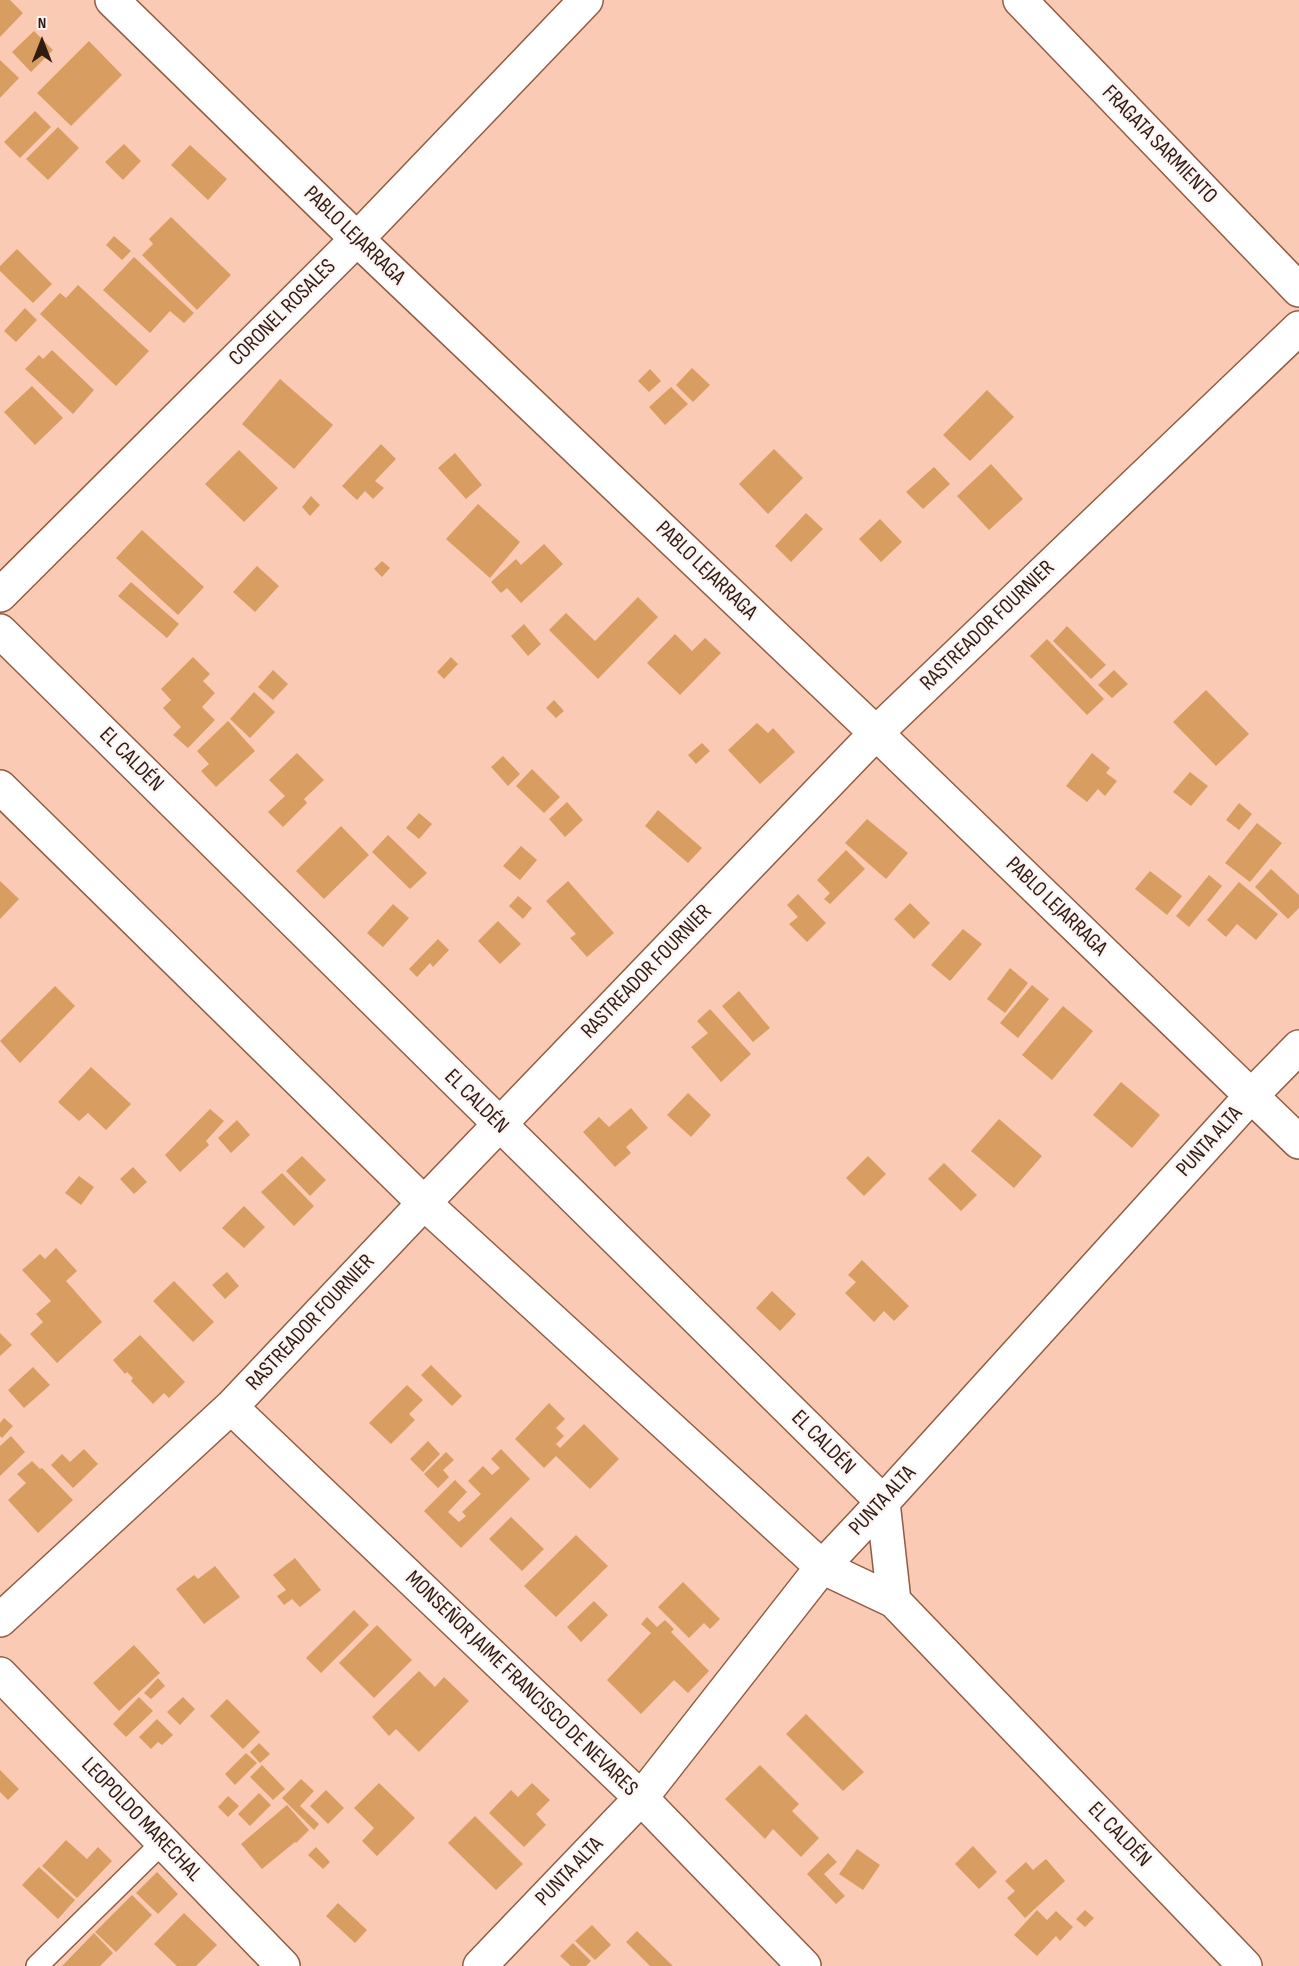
<!DOCTYPE html>
<html>
<head>
<meta charset="utf-8">
<style>
	body { margin:0 }
	#map { position:relative; width:1299px; height:1966px; overflow:hidden; background:#fbcab4; font-family:"Sofia Sans Condensed",sans-serif }
	canvas { display:block }
	.north { position:absolute; left:12px; top:12px; width:60px; height:60px; -webkit-text-stroke:4px #fcf5f3; paint-order:stroke; rotate:0deg; font-size:16px; font-weight:700; line-height:24px; text-align:center; color:#311b11 }
	.north::after { content:''; display:block; margin:auto; width:21px; height:27px; background:#311b11; clip-path:polygon(50% 0,100% 100%,50% 72%,0 100%) }
</style>
</head>
<body>
<div id="map">
<canvas width="1299" height="1966"></canvas>
<div class="north">N</div>
</div>
<script>
const ctx = document.querySelector('canvas').getContext('2d');
ctx.lineJoin = 'round';
function fillPath(path, color) {
  ctx.fillStyle = color;
  ctx.fill(path, 'evenodd');
}
function shape(rows) {
  const path = new Path2D();
  for (const r of rows) {
    path.moveTo(r[0], r[1]);
    for (let i = 2; i < r.length; i += 2) path.lineTo(r[i], r[i + 1]);
  }
  return path;
}
function strokePath(path, color, width, dash) {
  ctx.strokeStyle = color;
  ctx.lineWidth = width;
  ctx.lineCap = dash ? 'butt' : 'round';
  ctx.setLineDash(dash || []);
  ctx.stroke(path);
}
function write(font, color, halo, rows, align = 'center') {
  ctx.font = font + ' "Sofia Sans Condensed",sans-serif';
  ctx.lineWidth = 4.5;
  ctx.setLineDash([]);
  ctx.textBaseline = 'middle';
  ctx.strokeStyle = halo;
  ctx.fillStyle = color;
  for (const [text, x, y, turn = 0] of rows) {
    ctx.save();
    ctx.translate(x, y);
    ctx.rotate((+turn || 0) * Math.PI / 180);
    ctx.textAlign = isNaN(turn) ? turn : align;
    if (halo) ctx.strokeText(text, 0, 0);
    ctx.fillText(text, 0, 0);
    ctx.restore();
  }
}
fillPath(shape([
	[0,0,10,0,23,13,0,37],
	[34,31,53,50,31,72,12,52],
	[89,41,122,75,71,126,37,93],
	[0,60,19,78,0,98],
	[35,111,51,127,20,158,4,142],
	[58,127,79,148,48,180,26,159],
	[124,144,141,161,123,180,105,162],
	[190,145,227,179,208,200,171,165],
	[171,217,231,275,197,310,142,255,153,244,149,239],
	[114,236,131,251,122,260,106,245],
	[17,249,52,284,33,303,0,271,0,266],
	[134,257,194,313,184,323,170,311,150,333,103,290],
	[78,285,149,351,116,386,40,314,60,293,66,298],
	[25,308,37,320,16,342,4,331],
	[52,350,94,390,73,414,25,369,39,355,43,359],
	[692,368,710,385,693,402,676,385],
	[650,369,661,381,649,392,638,381],
	[280,379,333,425,294,469,242,424],
	[32,386,63,418,35,445,4,412],
	[671,387,688,404,665,425,649,407],
	[987,390,1014,417,970,461,943,435],
	[381,444,396,459,375,481,384,488,373,499,365,491,357,500,342,486],
	[774,449,803,478,768,514,739,484],
	[239,450,278,488,244,522,205,484],
	[455,453,482,485,466,499,438,468],
	[991,464,1023,499,989,530,957,496],
	[934,467,950,484,923,509,906,492],
	[311,496,320,505,310,516,302,507],
	[478,504,520,542,490,578,446,539],
	[806,513,823,529,791,562,775,546],
	[880,519,902,542,881,562,859,539],
	[142,530,204,587,178,615,116,558],
	[544,544,563,564,521,603,507,588,501,593,491,582,516,559,521,565],
	[382,561,390,568,382,577,374,569],
	[257,566,279,586,255,612,233,592],
	[131,582,179,624,167,638,118,596],
	[638,597,658,617,598,679,549,630,566,613,595,641],
	[524,624,541,644,528,656,511,636],
	[1067,626,1106,665,1091,679,1053,641],
	[675,634,692,651,705,638,721,653,680,695,647,663],
	[1047,639,1104,699,1087,715,1030,656],
	[193,657,210,674,203,681,215,693,202,707,215,720,188,748,173,735,181,727,163,708,171,700,161,689],
	[451,657,458,664,444,679,437,672],
	[273,670,288,684,273,700,258,687],
	[1114,670,1128,684,1112,698,1098,685],
	[1206,690,1249,734,1216,766,1173,722],
	[254,692,275,712,250,738,230,719],
	[554,700,564,711,556,718,546,708],
	[228,721,255,751,216,787,201,771,209,764,197,751],
	[757,723,768,733,773,728,795,752,760,784,728,750],
	[702,743,710,751,696,764,688,755],
	[297,753,324,780,304,799,307,803,283,827,268,812,285,796,269,780],
	[1092,753,1110,768,1106,773,1117,781,1105,796,1098,789,1087,802,1066,786],
	[503,756,520,774,508,786,491,767],
	[532,769,560,797,544,813,516,786],
	[1190,772,1208,786,1191,806,1173,792],
	[567,802,583,820,565,837,549,819],
	[1239,803,1252,814,1239,830,1226,820],
	[658,810,702,848,688,863,645,826],
	[419,813,432,824,419,839,406,828],
	[867,819,908,853,886,879,845,843],
	[1257,823,1282,843,1250,882,1225,863],
	[341,826,369,855,324,899,296,871],
	[388,835,427,873,410,889,372,852],
	[521,846,537,860,520,880,503,866],
	[846,850,865,869,830,904,824,899,830,893,817,880],
	[1271,869,1299,895,1299,908,1288,919,1255,887],
	[1150,871,1182,896,1167,915,1135,889],
	[1209,875,1222,886,1189,927,1176,916],
	[0,881,19,899,0,919],
	[568,881,614,933,587,957,570,938,576,934,546,901],
	[1239,882,1278,914,1256,940,1237,924,1226,937,1207,920],
	[798,894,826,923,807,942,789,924,798,917,787,905],
	[518,896,532,908,523,919,509,906],
	[910,903,930,923,914,939,894,919],
	[393,904,409,918,383,947,367,933],
	[498,921,521,944,500,964,478,941],
	[963,929,982,944,950,981,931,965],
	[438,939,449,950,433,967,430,963,417,977,409,969],
	[1010,968,1028,983,1005,1013,987,999],
	[1032,985,1049,999,1018,1038,1000,1023],
	[55,986,75,1006,20,1063,0,1041],
	[739,991,770,1028,753,1042,722,1006],
	[1063,1006,1093,1031,1052,1080,1022,1055],
	[710,1009,751,1054,721,1082,691,1047,708,1033,697,1021],
	[91,1067,131,1104,106,1130,88,1113,79,1121,58,1102],
	[1121,1082,1160,1115,1132,1148,1093,1115],
	[688,1093,711,1115,691,1137,667,1115],
	[631,1108,648,1128,626,1147,631,1153,615,1167,583,1132,599,1117,609,1127],
	[210,1109,224,1121,206,1141,209,1145,180,1172,165,1155],
	[999,1119,1042,1156,1014,1188,971,1151],
	[237,1120,250,1135,231,1153,218,1138],
	[302,1156,326,1180,310,1196,286,1171],
	[868,1156,886,1174,864,1196,846,1178],
	[944,1163,977,1195,961,1211,928,1179],
	[133,1167,147,1182,134,1194,120,1179],
	[282,1173,314,1206,294,1226,261,1192],
	[79,1176,94,1187,81,1205,65,1193],
	[244,1206,265,1227,244,1248,222,1228],
	[56,1248,77,1271,66,1281,102,1322,57,1363,30,1334,43,1322,36,1314,51,1301,22,1270,40,1254,45,1259],
	[862,1260,909,1306,894,1321,884,1311,874,1322,845,1293,856,1282,848,1275],
	[227,1272,239,1286,225,1299,212,1285],
	[174,1281,214,1322,193,1342,153,1301],
	[772,1291,796,1314,780,1331,756,1308],
	[0,1333,12,1345,0,1356],
	[140,1335,185,1382,169,1398,164,1393,153,1404,131,1381,133,1378,127,1372,125,1374,113,1360],
	[431,1365,462,1396,452,1406,421,1375],
	[33,1367,50,1385,24,1408,8,1390],
	[407,1385,423,1400,409,1414,415,1420,391,1444,369,1423],
	[549,1403,565,1419,556,1428,564,1436,556,1444,560,1448,584,1424,619,1459,590,1489,556,1456,544,1468,515,1439],
	[4,1418,13,1426,2,1438,0,1436,0,1423],
	[11,1436,25,1452,0,1476,0,1446],
	[428,1441,440,1454,423,1472,410,1459],
	[84,1449,98,1464,73,1488,51,1465,62,1454,70,1462],
	[501,1449,530,1479,461,1548,424,1511,455,1480,467,1492,448,1512,459,1522,466,1516,462,1512,481,1494,468,1481,483,1466,492,1475,500,1468,491,1459],
	[446,1452,454,1460,443,1470,449,1477,438,1488,424,1474],
	[32,1461,40,1469,42,1468,73,1500,38,1533,8,1500,26,1483,17,1474],
	[511,1517,544,1549,522,1571,489,1539],
	[576,1535,608,1566,556,1617,524,1586],
	[295,1558,321,1590,300,1607,292,1599,284,1605,277,1596,286,1590,273,1575],
	[215,1566,240,1597,204,1624,176,1589,194,1575,198,1579],
	[683,1582,720,1619,710,1629,704,1623,689,1638,658,1607],
	[594,1601,608,1615,581,1642,567,1627],
	[354,1610,369,1625,321,1673,306,1658],
	[647,1617,657,1627,665,1620,674,1629,671,1632,709,1671,688,1693,674,1680,641,1714,607,1680,651,1633,641,1624],
	[377,1625,412,1660,374,1698,339,1663],
	[134,1645,160,1673,119,1711,93,1683],
	[419,1671,435,1687,444,1677,469,1701,419,1752,396,1729,389,1736,372,1717],
	[158,1678,165,1686,151,1699,144,1693],
	[139,1697,153,1711,126,1737,113,1724],
	[183,1697,195,1709,180,1725,167,1712],
	[227,1699,260,1732,243,1749,210,1716],
	[806,1714,864,1772,843,1791,786,1734],
	[157,1719,173,1735,162,1745,158,1742,151,1749,139,1737],
	[259,1743,270,1754,260,1763,250,1752],
	[246,1753,257,1763,235,1785,225,1774],
	[262,1765,285,1789,273,1800,250,1777],
	[760,1765,799,1804,792,1811,819,1838,801,1857,773,1829,765,1839,725,1799],
	[0,1770,19,1789,8,1800,0,1792],
	[301,1779,314,1791,300,1806,319,1824,314,1830,282,1798],
	[379,1783,415,1818,377,1856,362,1841,374,1828,354,1808],
	[532,1783,550,1800,536,1814,546,1825,524,1847,489,1813,511,1790,518,1797],
	[326,1790,344,1808,328,1824,310,1806],
	[259,1793,271,1805,250,1826,238,1814],
	[228,1796,239,1806,228,1817,218,1807],
	[287,1805,309,1830,296,1843,295,1842,262,1869,241,1844],
	[475,1816,523,1864,496,1890,448,1843],
	[66,1840,87,1859,98,1847,112,1861,77,1898,42,1866],
	[973,1846,997,1872,979,1889,955,1864],
	[316,1847,330,1862,323,1869,308,1855],
	[857,1849,880,1865,863,1890,839,1874],
	[828,1853,837,1862,824,1874,845,1896,836,1904,807,1874],
	[1046,1859,1065,1881,1025,1918,1007,1898,1015,1891,1005,1881,1026,1862,1033,1870],
	[39,1867,75,1900,58,1919,22,1885],
	[157,1872,178,1894,158,1914,136,1893],
	[132,1895,152,1915,116,1952,95,1932],
	[338,1903,367,1930,355,1943,326,1916],
	[1037,1910,1047,1920,1056,1911,1073,1927,1060,1941,1056,1936,1037,1956,1014,1935],
	[1085,1910,1094,1918,1085,1927,1076,1919],
	[184,1913,217,1945,196,1966,177,1966,154,1944],
	[592,1925,611,1945,595,1960,575,1941],
	[637,1931,673,1966,650,1966,626,1942],
	[94,1933,113,1953,100,1966,62,1966],
	[573,1943,591,1961,586,1966,571,1966,560,1956]
]), '#d89d61');
const service = shape([
	[37,1966,162,1843]
]);
const minor = shape([
	[112,0,357,239,876,733,1299,1142],
	[1020,0,1299,290],
	[0,595,357,239,586,0],
	[0,631,883,1502,894,1601],
	[0,787,424,1203,822,1567,894,1601,1245,1966],
	[231,1407,641,1798,804,1966],
	[0,1620,231,1407,424,1203,876,733,1299,328],
	[0,1674,283,1966],
	[480,1966,641,1798,822,1567,883,1502,1251,1096,1299,1047]
]);
strokePath(service, '#915c44', 24);
strokePath(minor, '#915c44', 36);
strokePath(service, '#fff', 21);
strokePath(minor, '#fff', 33);
write('22px', '#311b11', '#fcf5f3', [
	["FRAGATA SARMIENTO",1159,145,46],
	["PABLO LEJARRAGA",354,236,44],
	["CORONEL ROSALES",283,313,-45],
	["PABLO LEJARRAGA",706,571,44],
	["RASTREADOR FOURNIER",988,626,-44],
	["EL CALDÉN",131,760,45],
	["PABLO LEJARRAGA",1056,907,44],
	["RASTREADOR FOURNIER",647,972,-46],
	["EL CALDÉN",476,1102,45],
	["PUNTA ALTA",1210,1142,-48],
	["RASTREADOR FOURNIER",311,1323,-47],
	["EL CALDÉN",823,1443,45],
	["PUNTA ALTA",883,1501,-47],
	["MONSEÑOR JAIME FRANCISCO DE NEVARES",521,1684,44],
	["LEOPOLDO MARECHAL",141,1820,46],
	["EL CALDÉN",1119,1835,46],
	["PUNTA ALTA",570,1872,-46]
]);
</script>
</body>
</html>
